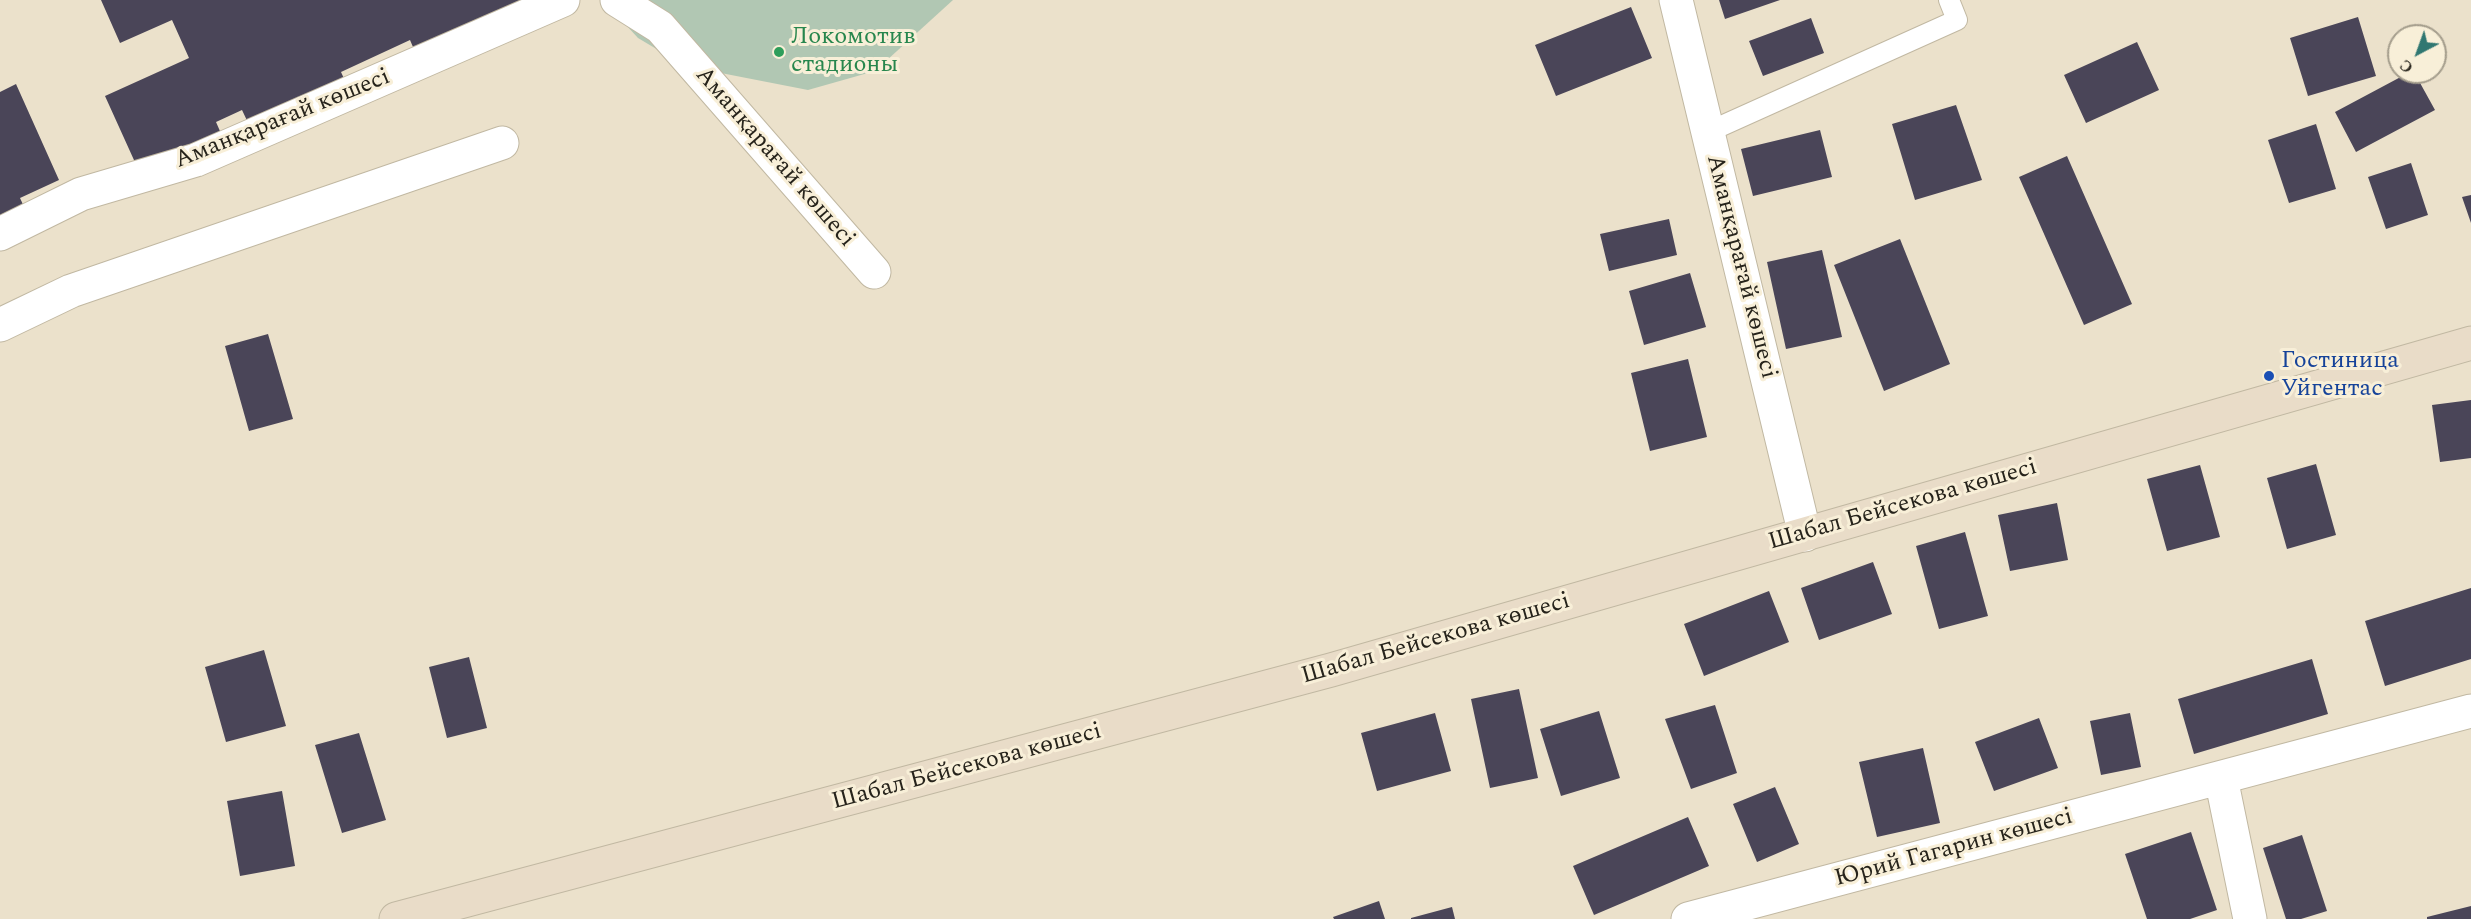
<!DOCTYPE html>
<html>
<head>
<meta charset="utf-8">
<style>
	body { margin:0 }
	#map { position:relative; width:2471px; height:919px; overflow:hidden; background:#ebe1cb; font-family:Spectral,serif }
	canvas { display:block }
	.north { position:absolute; left:2387px; top:24px; width:60px; height:60px; box-sizing:border-box; background:#f8efd8; border:2px solid #a49d8c; border-radius:50%; rotate:221deg; font-size:16px; font-weight:700; line-height:24px; text-align:center; color:#26231b }
	.north::after { content:''; display:block; margin:auto; width:21px; height:27px; background:#307771; clip-path:polygon(50% 0,100% 100%,50% 72%,0 100%) }
</style>
</head>
<body>
<div id="map">
<canvas width="2471" height="919"></canvas>
<div class="north">С</div>
</div>
<script>
const ctx = document.querySelector('canvas').getContext('2d');
ctx.lineJoin = 'round';
function fillPath(path, color) {
  ctx.fillStyle = color;
  ctx.fill(path, 'evenodd');
}
function shape(rows) {
  const path = new Path2D();
  for (const r of rows) {
    path.moveTo(r[0], r[1]);
    for (let i = 2; i < r.length; i += 2) path.lineTo(r[i], r[i + 1]);
  }
  return path;
}
function strokePath(path, color, width, dash) {
  ctx.strokeStyle = color;
  ctx.lineWidth = width;
  ctx.lineCap = dash ? 'butt' : 'round';
  ctx.setLineDash(dash || []);
  ctx.stroke(path);
}
function write(font, color, halo, rows, align = 'center') {
  ctx.font = font + ' Spectral,serif';
  ctx.lineWidth = 6;
  ctx.setLineDash([]);
  ctx.textBaseline = 'middle';
  ctx.strokeStyle = halo;
  ctx.fillStyle = color;
  for (const [text, x, y, turn = 0] of rows) {
    ctx.save();
    ctx.translate(x, y);
    ctx.rotate((+turn || 0) * Math.PI / 180);
    ctx.textAlign = isNaN(turn) ? turn : align;
    if (halo) ctx.strokeText(text, 0, 0);
    ctx.fillText(text, 0, 0);
    ctx.restore();
  }
}
fillPath(shape([
	[603,0,953,0,875,71,808,90,685,66,638,38]
]), '#b1c7b3');
fillPath(shape([
	[101,0,536,0,416,54,410,40,341,72,356,105,260,148,242,110,216,122,230,154,148,191,105,96,189,58,172,20,120,43],
	[1719,0,1780,0,1725,19],
	[1631,7,1652,58,1556,96,1535,45],
	[2358,17,2376,76,2308,96,2290,38],
	[1811,18,1824,53,1763,76,1749,41],
	[2137,42,2159,90,2086,123,2064,75],
	[2410,72,2414,72,2435,110,2356,152,2335,112],
	[16,84,59,180,20,198,31,222,0,236,0,92],
	[1956,105,1982,180,1915,200,1892,124],
	[2316,124,2336,189,2289,203,2268,140],
	[1820,130,1832,177,1753,196,1741,149],
	[2067,156,2132,304,2084,325,2019,177],
	[2411,163,2428,215,2386,229,2368,177],
	[2471,195,2471,223,2462,197],
	[1669,219,1677,255,1609,271,1600,234],
	[1900,239,1950,364,1884,391,1834,265],
	[1822,250,1842,337,1786,349,1767,262],
	[1690,273,1706,327,1644,345,1629,291],
	[268,334,293,419,249,431,225,346],
	[1688,359,1707,437,1650,451,1631,373],
	[2471,400,2471,458,2440,462,2432,405],
	[2316,464,2336,535,2287,549,2267,478],
	[2200,465,2220,537,2167,551,2147,479],
	[2057,503,2068,560,2010,571,1998,515],
	[1965,532,1988,616,1939,629,1916,546],
	[1873,562,1892,614,1819,640,1801,588],
	[2471,588,2471,659,2385,686,2365,621],
	[1769,591,1789,642,1704,676,1684,624],
	[264,650,286,726,226,742,205,667],
	[469,657,487,728,447,738,429,667],
	[2312,659,2328,714,2194,754,2178,699],
	[1519,689,1538,778,1490,788,1471,699],
	[1715,705,1737,773,1691,789,1665,719],
	[1599,711,1620,778,1561,796,1540,729],
	[1435,713,1451,771,1377,791,1361,733],
	[2130,713,2141,767,2101,775,2090,721],
	[2039,718,2058,768,1994,791,1975,742],
	[359,733,386,820,342,833,315,745],
	[1923,748,1940,823,1877,837,1859,762],
	[1775,787,1799,844,1757,862,1733,804],
	[282,791,295,866,240,876,227,801],
	[1688,817,1709,866,1594,915,1573,866],
	[2191,832,2217,910,2190,919,2147,919,2125,854],
	[2302,835,2327,911,2301,919,2286,919,2263,848],
	[1379,901,1385,919,1334,919,1333,917],
	[2471,906,2471,919,2427,919,2427,917],
	[1452,907,1455,919,1411,919,1411,918]
]), '#4a4558');
const service = shape([
	[1708,132,1957,20,1949,0]
]);
const minor = shape([
	[617,0,660,27,874,272],
	[1676,0,1805,535],
	[0,234,81,194,196,160,563,0],
	[0,325,71,291,502,143],
	[2221,778,2250,919],
	[1688,919,2471,711]
]);
const secondary = shape([
	[396,919,1331,670,2471,343]
]);
strokePath(service, '#c1b8a2', 22);
strokePath(minor, '#c1b8a2', 35);
strokePath(secondary, '#c1b8a2', 35);
strokePath(service, '#fff', 20);
strokePath(minor, '#fff', 33);
strokePath(secondary, '#e9dcc8', 33);
for (const [x, y, r, color] of [
	[779,52,6,"#2e9e5b"],
	[2269,376,6,"#1a4fb4"]
]) {
  const dot = new Path2D();
  dot.arc(x, y, r, 0, 2 * Math.PI);
  ctx.fillStyle = color;
  ctx.fill(dot);
  strokePath(dot, '#f8efd8', 2);
}
write('24px', '#27864d', '#f8efd8', [
	["Локомотив",791,38],
	["стадионы",791,66]
], 'left');
write('24px', '#26231b', '#f8efd8', [
	["Аманқарағай көшесі",283,120,-22],
	["Аманқарағай көшесі",774,158,49],
	["Аманқарағай көшесі",1740,267,76],
	["Шабал Бейсекова көшесі",1903,506,-16],
	["Шабал Бейсекова көшесі",1436,640,-16],
	["Шабал Бейсекова көшесі",967,768,-15],
	["Юрий Гагарин көшесі",1954,849,-15]
]);
write('24px', '#164399', '#f8efd8', [
	["Гостиница",2281,362],
	["Уйгентас",2281,390]
], 'left');
</script>
</body>
</html>
